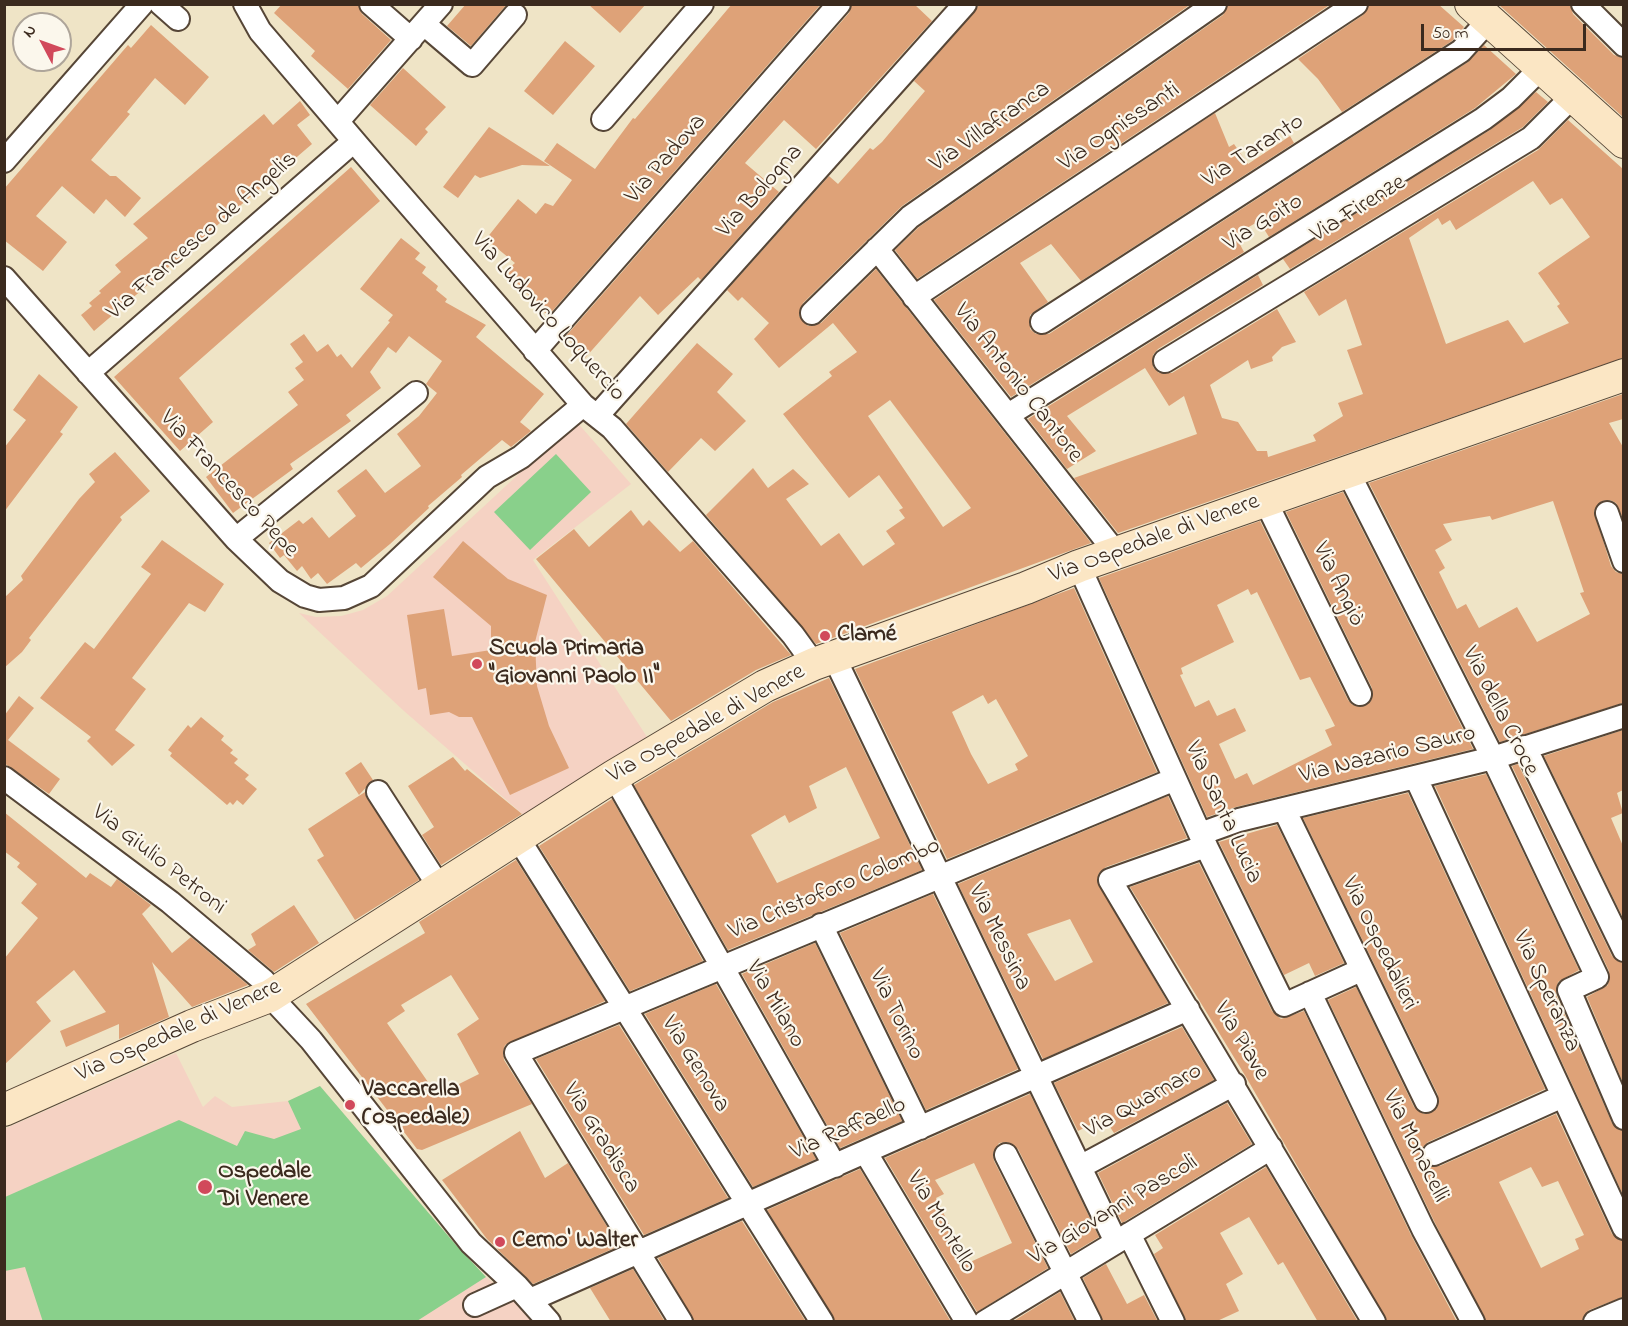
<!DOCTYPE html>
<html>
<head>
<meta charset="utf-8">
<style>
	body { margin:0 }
	#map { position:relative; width:1628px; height:1326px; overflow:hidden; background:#efe4c6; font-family:"Indie Flower",sans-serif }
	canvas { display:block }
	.frame { position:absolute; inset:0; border:6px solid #3b2a1e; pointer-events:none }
	.north { position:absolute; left:12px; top:12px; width:60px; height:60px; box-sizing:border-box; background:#fbf7ec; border:2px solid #aea59a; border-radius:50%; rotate:311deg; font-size:16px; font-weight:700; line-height:24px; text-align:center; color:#3b2a1e }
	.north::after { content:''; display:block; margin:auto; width:21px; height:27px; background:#d1495b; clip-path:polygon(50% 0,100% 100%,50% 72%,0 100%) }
	.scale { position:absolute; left:1421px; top:24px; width:165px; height:27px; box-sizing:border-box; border:3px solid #3b2a1e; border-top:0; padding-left:8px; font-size:18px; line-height:21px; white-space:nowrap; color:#3b2a1e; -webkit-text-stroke:4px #fbf7ec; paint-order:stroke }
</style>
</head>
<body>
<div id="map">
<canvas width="1628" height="1326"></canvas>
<div class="frame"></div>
<div class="north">N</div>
<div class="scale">50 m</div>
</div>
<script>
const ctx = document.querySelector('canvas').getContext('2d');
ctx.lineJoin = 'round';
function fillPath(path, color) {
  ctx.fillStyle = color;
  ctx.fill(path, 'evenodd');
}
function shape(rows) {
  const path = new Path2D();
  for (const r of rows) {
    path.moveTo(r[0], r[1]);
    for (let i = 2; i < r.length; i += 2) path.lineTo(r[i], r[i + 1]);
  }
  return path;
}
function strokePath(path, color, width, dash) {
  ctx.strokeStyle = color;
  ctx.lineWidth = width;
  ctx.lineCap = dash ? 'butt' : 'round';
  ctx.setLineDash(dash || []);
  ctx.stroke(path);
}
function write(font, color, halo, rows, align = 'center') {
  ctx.font = font + ' "Indie Flower",sans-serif';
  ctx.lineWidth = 4.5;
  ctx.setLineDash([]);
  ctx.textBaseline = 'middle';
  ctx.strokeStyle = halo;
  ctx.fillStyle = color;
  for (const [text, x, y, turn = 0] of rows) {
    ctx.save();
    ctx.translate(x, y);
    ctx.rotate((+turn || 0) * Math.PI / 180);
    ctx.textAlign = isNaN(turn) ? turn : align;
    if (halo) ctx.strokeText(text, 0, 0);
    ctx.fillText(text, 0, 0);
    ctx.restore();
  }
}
fillPath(shape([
	[576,421,631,484,533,560,647,737,527,818,404,711,299,613,316,617,341,616,363,610,387,596],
	[176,1053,203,1107,215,1096,232,1107,288,1101,320,1086,456,1245,486,1277,521,1304,532,1321,5,1321,4,1129]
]), '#f5d2c3');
fillPath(shape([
	[556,454,591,492,530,550,494,512],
	[320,1086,456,1245,486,1277,417,1321,43,1322,25,1267,5,1271,5,1197,179,1120,237,1146,245,1131,274,1139,301,1129,288,1101]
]), '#89d08b');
fillPath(shape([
	[282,4,358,4,362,14,391,40,348,89,311,56,315,51,274,13],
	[466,4,507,4,471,46,447,26],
	[588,4,646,4,620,33],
	[732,4,821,4,548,316,506,271,515,263,486,239,518,199,536,214,545,203,553,206,572,180,544,161,557,143,595,169,633,118,635,119],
	[852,4,914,4,932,21,816,149,784,120,745,163,779,192,701,280,698,277,658,315,640,296,585,358,566,336,849,13],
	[980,4,1191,4,902,206,803,303,799,316,808,326,821,323,876,269,1091,543,816,644,706,515,753,468,768,488,793,469,809,484,786,499,821,546,839,533,863,566,895,544,886,531,905,518,899,510,903,508,879,475,849,498,783,414,832,376,829,372,857,352,833,323,779,368,754,339,769,323,742,297,738,301,727,290,829,176,838,184,870,148,873,150,882,142,925,91,914,81],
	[890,400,971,508,943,527,868,416],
	[1228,4,1331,4,917,279,895,250,919,227,1223,15],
	[1369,4,1438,4,1464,27,1452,41,1342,112,1318,79,1298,59,1363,15],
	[1498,4,1570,4,1573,14,1614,55,1623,58,1623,117],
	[151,25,209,77,185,105,155,78,127,112,130,114,91,160,110,176,116,176,141,198,125,217,106,199,94,214,62,186,36,216,67,242,43,271,4,240,4,189,128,45,131,48],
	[565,41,595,66,553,115,524,91],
	[1484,45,1516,74,1475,108,1269,237,1259,221,1235,235,1244,252,1011,397,934,300,1215,113,1229,147,1234,144,1248,164,1290,136,1294,143,1081,281,1051,244,1020,263,1048,302,1030,315,1030,329,1036,334,1049,334,1468,62],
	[403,68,446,107,425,129,428,132,416,146,370,105],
	[1536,92,1548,102,1523,127,1290,269,1283,259,1490,130],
	[300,101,310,115,297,125,312,144,94,331,81,315,92,306,89,303,101,293,99,291,121,272,115,265,148,238,133,224,264,114,273,125],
	[1568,120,1623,169,1623,358,1118,533,1074,478,1197,434,1184,396,1169,406,1145,368,1067,416,1096,451,1067,469,1028,419,1258,275,1263,285,1158,349,1153,355,1153,367,1159,373,1172,373,1277,309,1296,342,1282,347,1272,357,1273,361,1251,369,1248,360,1210,385,1222,418,1238,422,1257,451,1267,451,1268,457,1316,441,1313,435,1343,416,1338,403,1363,394,1347,350,1362,345,1346,299,1319,316,1304,292,1538,150],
	[1533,181,1550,205,1562,198,1590,237,1538,273,1560,304,1557,306,1569,323,1524,343,1508,320,1446,344,1409,238,1438,218,1442,225,1450,220,1456,230],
	[489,127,550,166,522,165,480,178,475,175,458,198,443,187],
	[351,167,380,201,179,378,213,422,180,451,114,377],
	[401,238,420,253,415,259,426,267,422,273,438,286,436,290,447,299,445,302,486,325,476,337,544,394,520,422,531,431,511,447,502,440,461,475,462,477,428,506,429,508,390,544,361,568,356,563,327,584,318,573,311,579,302,566,297,571,284,555,280,558,269,543,299,520,303,524,312,517,329,538,356,516,337,491,366,469,385,493,421,466,397,434,419,416,437,393,426,384,442,361,409,336,396,353,388,347,370,372,381,388,346,415,351,421,290,464,293,469,233,513,206,477,298,405,288,392,304,380,295,368,303,362,290,344,304,334,317,352,328,344,337,357,341,354,352,368,390,322,388,321,393,315,360,289],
	[697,343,733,374,717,392,746,421,715,451,701,438,668,472,626,424],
	[39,374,78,407,60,432,63,434,4,512,4,448,26,420,13,410],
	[1623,394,1623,419,1609,423,1623,447,1623,519,1616,503,1610,500,1602,501,1594,511,1611,566,1616,572,1623,574,1623,703,1500,742,1369,483],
	[1553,501,1584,592,1580,593,1590,614,1537,642,1517,607,1479,628,1466,604,1457,609,1439,572,1445,568,1435,550,1452,540,1443,524,1490,516,1492,520],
	[115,452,150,491,120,517,122,520,117,526,29,638,31,640,22,652,4,668,4,598,23,580,21,576,79,499,95,482,89,474],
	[1343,492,1473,749,1236,807,1207,817,1099,578,1260,521,1348,700,1353,705,1365,706,1371,701,1372,688,1286,512],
	[1248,589,1251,595,1257,592,1300,680,1310,677,1335,726,1325,730,1332,745,1253,785,1247,773,1235,779,1219,744,1246,731,1235,708,1217,716,1209,700,1195,707,1180,675,1183,674,1181,668,1234,642,1217,605],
	[631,510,643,526,649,520,680,552,693,541,791,655,756,670,671,721,536,559,574,529,589,547],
	[162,540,224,584,205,612,189,603,132,678,146,689,115,730,135,745,112,766,87,741,91,737,40,698,85,642,94,649,151,574,141,567],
	[463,541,508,579,547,595,535,642,537,686,549,726,569,768,510,795,472,717,459,717,449,712,430,715,426,688,418,690,407,615,444,609,452,656,491,650,491,626,433,577],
	[1074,588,1157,772,947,859,855,669],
	[983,695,988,704,996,699,1028,756,1015,764,1018,770,988,784,971,754,952,712],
	[829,678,922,870,728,950,634,785,773,702],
	[846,767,880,838,777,883,751,835,785,815,789,823,817,808,809,786],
	[19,696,34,708,8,740,60,779,49,794,4,763,4,716],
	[201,717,224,736,221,740,233,750,230,753,238,759,234,763,249,775,245,779,257,789,243,805,237,800,233,805,230,802,227,805,170,756,172,753,168,750,188,725,191,728],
	[1623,730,1623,790,1617,793,1623,813,1611,818,1623,846,1623,918,1544,756],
	[453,757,465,771,467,769,522,814,441,865,422,835,434,827,408,786],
	[361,762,373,780,359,795,345,773],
	[1518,764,1612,956,1623,963,1623,1083,1587,997,1608,985,1609,971,1512,766],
	[1486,774,1579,970,1558,982,1556,995,1612,1123,1623,1131,1623,1195,1435,786],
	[365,792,419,880,355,920,317,860,324,856,308,829],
	[1408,793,1545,1089,1428,1142,1423,1147,1422,1159,1427,1165,1440,1166,1556,1114,1612,1234,1623,1241,1623,1297,1589,1310,1582,1322,1486,1322,1435,1223,1328,1000,1356,987,1414,1107,1424,1114,1437,1109,1438,1095,1303,818],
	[1531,1167,1542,1187,1558,1181,1584,1235,1575,1239,1579,1249,1541,1268,1499,1182],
	[1168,796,1187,838,1106,867,1099,873,1097,880,1168,1003,1043,1059,958,884],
	[1070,919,1093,962,1055,981,1027,934],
	[612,799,703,961,630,991,539,846],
	[4,812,86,878,90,873,111,887,117,879,151,905,142,914,172,953,191,937,248,985,192,1007,152,962,169,1017,119,1039,119,1024,66,1047,60,1031,106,1012,74,970,36,1002,51,1021,4,1065,4,959,38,918,21,903,37,884,17,867,20,863,4,851],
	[1277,825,1344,963,1315,976,1309,963,1284,975,1219,842],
	[516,860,605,1001,505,1045,503,1052,504,1060,532,1104,422,1150,417,1149,306,1004,425,933,419,922],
	[451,975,479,1019,457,1034,479,1074,437,1095,387,1023,405,1011,401,1005],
	[1199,863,1272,1011,1281,1019,1304,1011,1411,1235,1457,1322,1387,1322,1246,1077,1130,887],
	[933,894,1018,1069,926,1110,840,933],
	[294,905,319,943,274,972,248,950,256,945,251,934],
	[815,943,902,1121,840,1148,742,974],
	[716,984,816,1159,753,1187,645,1014],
	[619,1025,728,1198,644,1235,536,1059],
	[1182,1027,1214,1080,1114,1133,1104,1118,1078,1131,1054,1083],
	[1030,1094,1099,1237,1071,1254,1018,1149,1007,1142,999,1143,993,1154,994,1161,1048,1268,977,1312,885,1158],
	[974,1163,1012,1243,968,1263,936,1198,944,1194,935,1180],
	[1227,1103,1252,1144,1122,1223,1098,1173],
	[520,1131,545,1178,568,1163,619,1246,533,1284,487,1239,442,1180],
	[1266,1167,1358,1322,1318,1322,1283,1262,1278,1265,1249,1217,1220,1233,1243,1274,1226,1284,1239,1311,1215,1322,1186,1322,1154,1254,1163,1248,1155,1235],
	[860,1169,951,1322,835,1322,767,1210],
	[742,1221,806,1322,694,1322,658,1258],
	[1106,1264,1127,1304,1144,1295,1158,1322,1103,1322,1083,1278],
	[633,1269,665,1322,611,1322,590,1288],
	[1060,1292,1075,1322,1012,1322]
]), '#dea278');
const street = shape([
	[161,4,178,19],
	[245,4,260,31,365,154,583,405,612,428,793,635,814,664],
	[371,4,411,39],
	[1583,4,1624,45],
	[424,24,472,65,515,15],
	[603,119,702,4],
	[338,121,441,4],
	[4,161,142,4],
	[877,249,1116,553],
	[4,278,236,539,280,581,305,596,319,600,344,598,371,586,487,477,521,457,583,405],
	[914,297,1356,4],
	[812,313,910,217,1215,4],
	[1042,322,1461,51,1488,21],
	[535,351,839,4],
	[1165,361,1531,138,1573,96],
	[88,373,354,141],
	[1008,415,1483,119,1511,98,1541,68],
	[597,416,965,4],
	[1348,472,1493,758,1597,977,1569,990,1624,1118],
	[1265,500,1360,694],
	[1607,513,1624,561],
	[236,539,416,393],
	[1079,566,1200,834,1284,1005,1361,970],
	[834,657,1116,1242],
	[1525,747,1624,950],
	[614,776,835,1166],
	[4,778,170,902,264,981,270,996,311,1040,471,1243,517,1286,549,1322],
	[1416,778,1624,1228],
	[378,792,440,888],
	[1284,809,1426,1101],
	[1200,834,1239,820,1493,758,1624,716],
	[518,838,822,1322],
	[1206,846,1110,880,1374,1322],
	[821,925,920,1128],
	[1310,993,1423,1229,1473,1322],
	[866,1153,967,1322],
	[1434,1154,1563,1096],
	[1006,1155,1090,1322],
	[1080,1167,1234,1084],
	[1129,1234,1173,1322],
	[530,1300,1188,1009],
	[475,1305,517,1286],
	[681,1322,516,1053,1175,779],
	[985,1322,1271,1148],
	[1595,1322,1624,1310]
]);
const secondary = shape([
	[1471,4,1624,142],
	[4,1110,192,1026,270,996,614,776,765,686,814,664,1026,588,1079,566,1624,375]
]);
strokePath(street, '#564637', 26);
strokePath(secondary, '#564637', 34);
strokePath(street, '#fff', 22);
strokePath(secondary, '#fbe6c4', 32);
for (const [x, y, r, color] of [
	[825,636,6,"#d1495b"],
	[477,664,6,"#d1495b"],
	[350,1105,6,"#d1495b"],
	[205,1187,8,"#d1495b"],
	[500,1242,6,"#d1495b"]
]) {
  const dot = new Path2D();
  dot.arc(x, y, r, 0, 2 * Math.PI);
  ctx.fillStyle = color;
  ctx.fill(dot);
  strokePath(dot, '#fbf7ec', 2);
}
write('24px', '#3b2a1e', '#fbf7ec', [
	["Via Villafranca",991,128,-35],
	["Via Ognissanti",1120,128,-34],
	["Via Taranto",1254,152,-33],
	["Via Padova",667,160,-49],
	["Via Bologna",761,192,-48],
	["Via Firenze",1359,210,-32],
	["Via Goito",1264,224,-32],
	["Via Francesco de Angelis",203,237,-41],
	["Via Ludovico Loquercio",547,318,48],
	["Via Antonio Cantore",1017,384,52],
	["Via Francesco Pepe",228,485,47],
	["Via Ospedale di Venere",1155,540,-20],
	["Via Angiò",1337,585,64],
	["Via della Croce",1499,712,63],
	["Via Ospedale di Venere",707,725,-29],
	["Via Nazario Sauro",1388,756,-14],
	["Via Santa Lucia",1222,813,65],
	["Via Giulio Petroni",158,861,38],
	["Via Cristoforo Colombo",835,890,-23],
	["Via Messina",998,938,64],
	["Via Ospedalieri",1378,944,64],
	["Via Speranza",1545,992,65],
	["Via Milano",774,1005,60],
	["Via Torino",895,1015,64],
	["Via Ospedale di Venere",179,1032,-24],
	["Via Piave",1240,1042,59],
	["Via Genova",694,1065,58],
	["Via Quarnaro",1144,1102,-29],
	["Via Raffaello",849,1130,-24],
	["Via Gradisca",600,1139,58],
	["Via Monacelli",1414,1147,64],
	["Via Giovanni Pascoli",1114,1211,-31],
	["Via Montello",940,1223,59]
]);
write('bold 24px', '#3b2a1e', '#fbf7ec', [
	["Clamé",837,636],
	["Scuola Primaria",489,650],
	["\"Giovanni Paolo II\"",489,678],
	["Vaccarella",362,1091],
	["(ospedale)",362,1119],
	["Ospedale",218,1173],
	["Di Venere",218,1201],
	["Cerno' Walter",512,1242]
], 'left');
</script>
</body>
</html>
